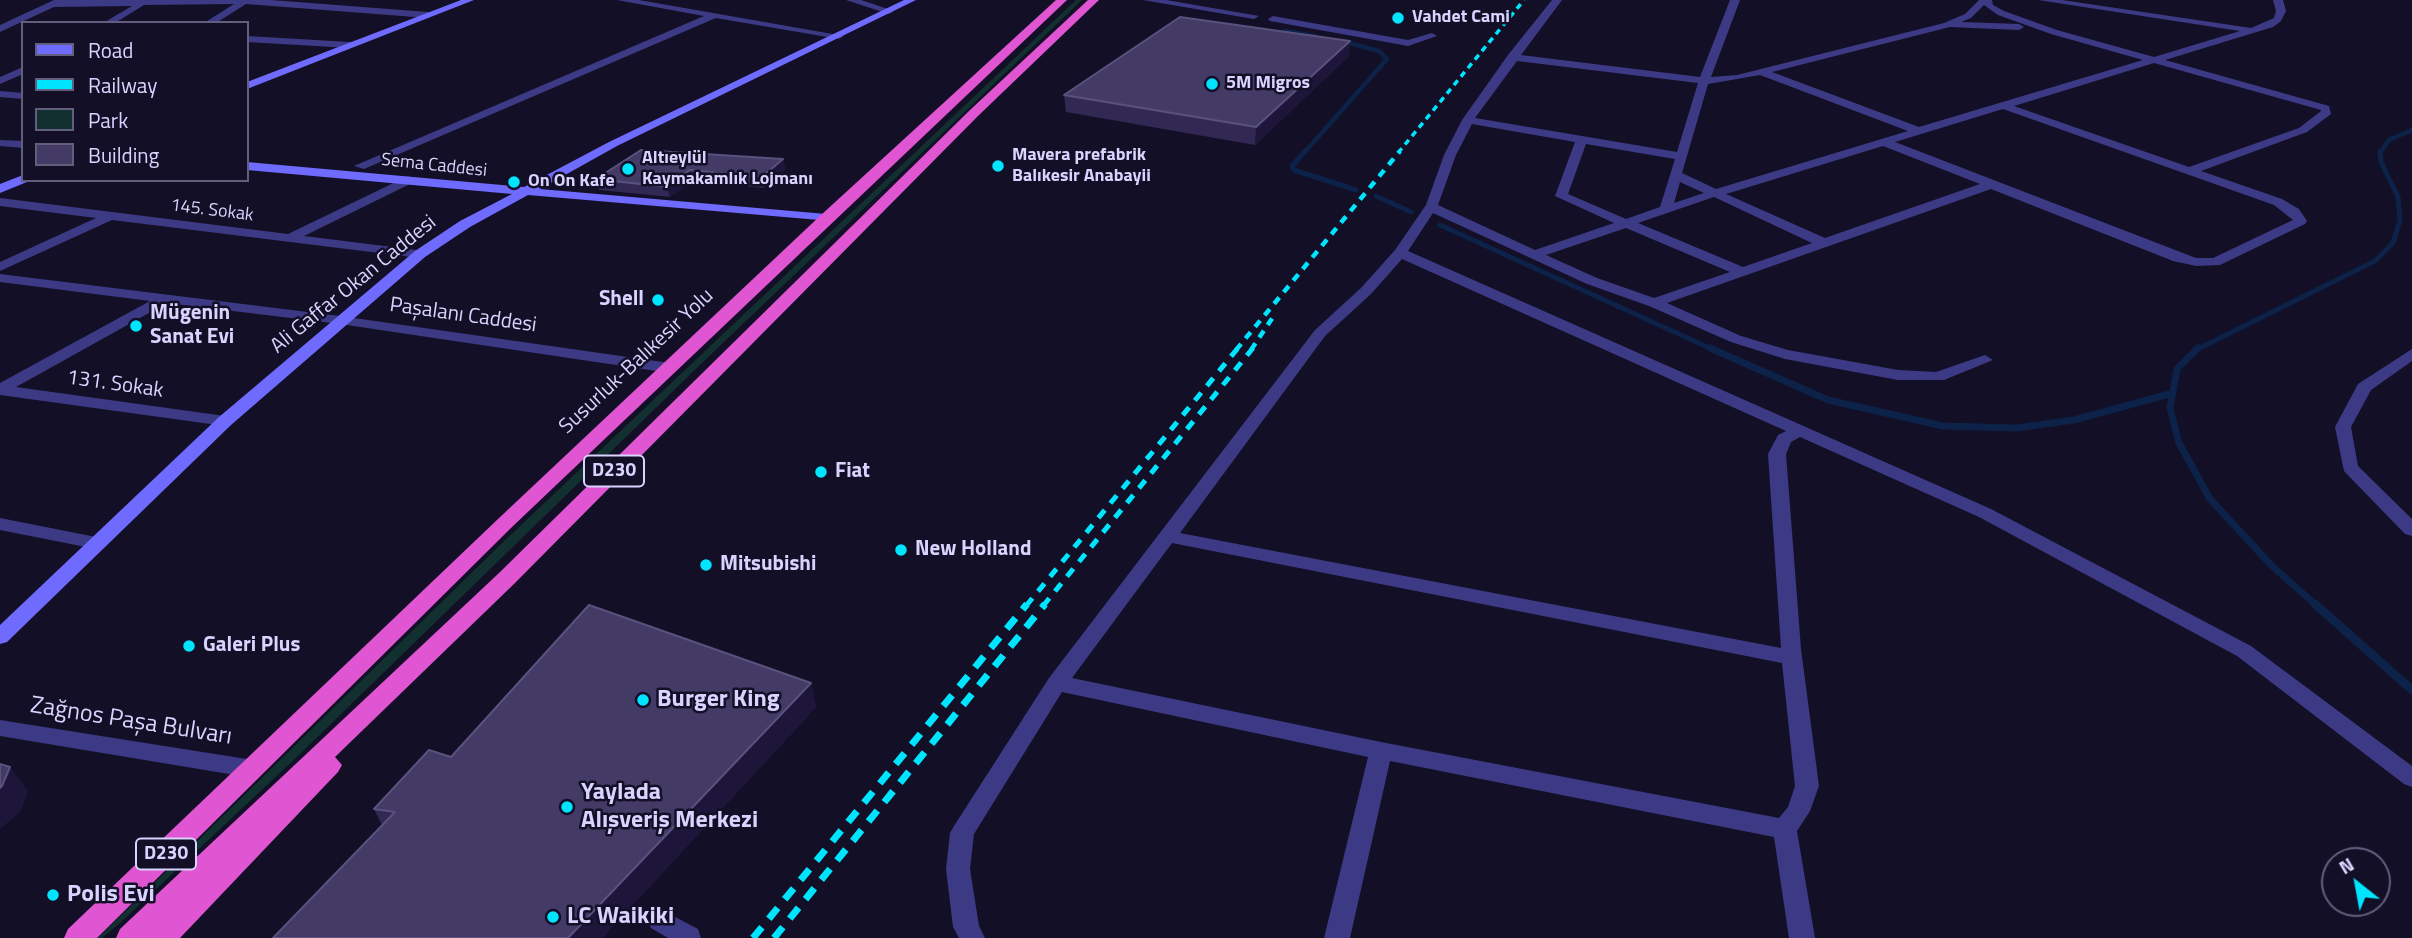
<!DOCTYPE html>
<html>
<head>
<meta charset="utf-8">
<style>
	body { margin:0 }
	#map { position:relative; width:2412px; height:938px; overflow:hidden; background:#130f26; font-family:"Titillium Web",sans-serif }
	canvas { display:block }
	.legend { position:absolute; left:21px; top:21px; width:228px; height:161px; box-sizing:border-box; background:#130f26; border:2px solid #625e7d; margin:0; padding:9px 12px; list-style:none; font-size:21px; color:#d9d4ff }
	.legend li { display:flex; align-items:center; gap:14px; height:35px }
	.legend b { width:35px; border:2px solid #625e7d }
	.north { position:absolute; left:2321px; top:847px; width:70px; height:70px; box-sizing:border-box; background:#130f26; border:2px solid #625e7d; border-radius:50%; rotate:329deg; font-size:19px; font-weight:700; line-height:28px; text-align:center; color:#d9d4ff }
	.north::after { content:''; display:block; margin:auto; width:24px; height:32px; background:#00e5ff; clip-path:polygon(50% 0,100% 100%,50% 72%,0 100%) }
</style>
</head>
<body>
<div id="map">
<canvas width="2412" height="938"></canvas>
<ul class="legend">
<li><b style="height:9px;background:#6f6bff"></b>Road</li>
<li><b style="height:9px;background:#00e5ff"></b>Railway</li>
<li><b style="height:19px;background:#12302f"></b>Park</li>
<li><b style="height:19px;background:#433a66"></b>Building</li>
</ul>
<div class="north">N</div>
</div>
<script>
const ctx = document.querySelector('canvas').getContext('2d');
ctx.lineJoin = 'round';
function fillPath(path, color) {
  ctx.fillStyle = color;
  ctx.fill(path, 'evenodd');
}
function shape(rows) {
  const path = new Path2D();
  for (const r of rows) {
    path.moveTo(r[0], r[1]);
    for (let i = 2; i < r.length; i += 2) path.lineTo(r[i], r[i + 1]);
  }
  return path;
}
function strokePath(path, color, width, dash) {
  ctx.strokeStyle = color;
  ctx.lineWidth = width;
  ctx.lineCap = dash ? 'butt' : 'round';
  ctx.setLineDash(dash || []);
  ctx.stroke(path);
}
function write(font, color, halo, rows, align = 'center') {
  ctx.font = font + ' "Titillium Web",sans-serif';
  ctx.lineWidth = 5;
  ctx.setLineDash([]);
  ctx.textBaseline = 'middle';
  ctx.strokeStyle = halo;
  ctx.fillStyle = color;
  for (const [text, x, y, turn = 0] of rows) {
    ctx.save();
    ctx.translate(x, y);
    ctx.rotate((+turn || 0) * Math.PI / 180);
    ctx.textAlign = isNaN(turn) ? turn : align;
    if (halo) ctx.strokeText(text, 0, 0);
    ctx.fillText(text, 0, 0);
    ctx.restore();
  }
}
fillPath(shape([
	[1076,0,1082,0,701,364,300,754,120,923,102,938,98,938,501,544]
]), '#12302f');
strokePath(shape([
	[1285,31,1315,36],
	[1304,153,1387,59,1379,51,1341,41],
	[2380,153,2389,140,2412,130]
]), '#0c2248', 4.5);
strokePath(shape([
	[1305,151,1292,166,1294,170,1356,190],
	[1376,196,1411,212],
	[1440,225,1714,350],
	[2196,350,2375,261,2393,243,2400,220,2398,197,2381,162,2380,151]
]), '#0c2248', 5);
strokePath(shape([
	[1710,348,1828,400,1943,426,2016,428,2074,420,2173,393],
	[2198,348,2177,369,2170,408,2179,443,2210,499,2272,566,2317,606]
]), '#0c2248', 7);
strokePath(shape([
	[2315,604,2412,690]
]), '#0c2248', 9);
fillPath(shape([
	[54,0,271,0,428,12,433,15,428,18,246,4,216,23,204,23,234,4,144,5,115,23,103,23,132,6,54,7,0,32,0,25,54,0],
	[617,0,639,0,844,36,839,39,716,18,364,169,354,166,704,16,617,0],
	[846,0,861,0,894,11,889,14,846,0],
	[1143,0,1166,0,1259,16,1254,19,1143,0],
	[1552,0,1562,0,1521,55,1700,77,1730,0,1740,0,1711,77,1737,75,1944,23,1965,14,1979,0,1992,0,1993,5,2004,11,2057,30,2154,57,2240,31,2038,0,2062,0,2251,28,2274,18,2276,11,2273,0,2283,0,2286,11,2281,21,2273,27,2165,60,2329,106,2331,114,2307,132,2201,171,2282,199,2299,209,2307,221,2305,224,2220,265,2196,266,2173,261,1991,189,1667,303,1741,336,1788,350,1898,370,1936,372,1985,355,1993,360,1944,380,1898,380,1785,359,1731,342,1649,306,1587,284,1433,213,1408,251,1991,509,2251,646,2412,766,2412,787,2404,784,2237,656,1979,517,1800,437,1791,442,1786,454,1801,649,1819,786,1810,811,1797,831,1815,938,1789,938,1774,837,1390,761,1350,938,1324,938,1368,757,1062,692,974,834,970,869,979,926,985,938,959,938,953,927,946,869,950,833,954,826,1049,678,1315,330,1361,288,1395,250,1426,205,1444,155,1462,120,1508,55,1552,0],
	[1984,5,1998,15,2051,34,2143,60,1919,127,1772,72,1950,27,2019,30,2024,27,2019,24,1961,22,1971,18,1984,5],
	[1517,61,1698,83,1677,152,1475,118,1517,61],
	[2154,63,2321,110,2321,111,2299,128,2189,167,2014,106,2154,63],
	[1760,75,1908,131,1716,189,1682,173,1708,84,1760,75],
	[2003,109,2274,205,2293,220,2213,258,2196,258,1895,142,2003,109],
	[1472,124,1575,142,1555,196,1614,223,1535,250,1438,205,1456,155,1472,124],
	[1586,144,1675,159,1660,207,1626,219,1568,194,1586,144],
	[1883,146,1980,184,1825,238,1726,194,1883,146],
	[1680,182,1704,193,1674,203,1680,182],
	[1714,197,1812,243,1743,267,1638,223,1714,197],
	[1626,228,1730,272,1654,298,1597,278,1546,255,1626,228],
	[1402,259,1786,431,1778,435,1768,454,1781,648,1180,533,1325,336,1371,294,1402,259],
	[1172,543,1782,663,1795,786,1788,807,1779,818,1381,742,1072,678,1172,543],
	[1273,16,1408,40,1432,33,1437,36,1408,46,1270,21,1268,19,1273,16],
	[247,36,350,42,355,45,350,48,247,42,247,36],
	[23,67,23,74,0,84,0,77,23,67],
	[0,91,23,93,23,99,0,97,0,91],
	[0,140,23,141,23,148,0,146,0,140],
	[408,176,414,180,412,183,304,236,425,251,427,254,420,258,112,220,0,271,0,262,96,218,0,206,0,198,288,234,408,176],
	[0,274,340,316,670,363,678,368,670,373,340,324,167,303,16,387,225,416,233,421,231,425,225,426,0,395,0,383,150,301,0,282,0,274],
	[2412,349,2412,361,2371,390,2351,427,2358,466,2412,519,2412,536,2405,534,2344,471,2335,427,2358,384,2412,349],
	[0,518,96,537,105,543,96,549,0,530,0,518],
	[0,720,253,760,261,763,264,769,261,775,253,778,0,736,0,720],
	[660,909,698,929,701,938,668,938,651,928,647,920,651,912,660,909]
]), '#3d3a85');
fillPath(shape([
	[461,0,474,0,247,89,247,82,461,0],
	[904,0,916,0,617,146,540,189,826,214,831,215,831,221,528,195,470,227,425,257,231,425,7,642,0,644,0,625,219,417,415,251,460,221,512,194,247,170,247,162,524,187,609,142,904,0],
	[23,175,23,180,27,182,0,193,0,184,23,175]
]), '#6f6bff');
fillPath(shape([
	[1056,0,1067,0,512,527,97,938,64,938,68,929,498,519,821,215,1056,0],
	[1088,0,1099,0,978,116,515,583,335,757,342,765,338,772,180,938,116,938,120,929,499,573,970,110,1088,0]
]), '#e055d1');
strokePath(shape([
	[1398,153,1524,0]
]), '#00e5ff', 3.5, [6, 5]);
strokePath(shape([
	[1236,350,1400,151],
	[1251,350,1273,317]
]), '#00e5ff', 4.5, [8, 7]);
strokePath(shape([
	[1026,606,1238,348],
	[1043,606,1253,348]
]), '#00e5ff', 5, [10, 9]);
strokePath(shape([
	[753,938,1027,604],
	[774,938,1045,604]
]), '#00e5ff', 7, [14, 11]);
fillPath(shape([
	[1350,41,1349,56,1255,145,1066,112,1064,95],
	[783,159,785,169,764,188,692,181,670,197,599,190,596,179],
	[811,683,816,707,602,938,273,938,382,825,374,809,451,757]
]), '#312854');
fillPath(shape([
	[1350,41,1349,56,1255,145,1256,127],
	[783,159,785,169,764,188,762,177],
	[690,170,692,181,670,197,667,187],
	[811,683,816,707,602,938,568,938],
	[10,767,28,791,21,811,0,829,0,788]
]), '#1d163a');
const building = shape([
	[1180,17,1350,41,1256,127,1064,95,1180,17],
	[641,150,783,159,762,177,690,170,667,187,596,179,641,150],
	[589,605,811,683,568,938,273,938,395,812,374,809,429,750,451,757,589,605],
	[0,764,10,767,2,786,0,788,0,764]
]);
fillPath(building, '#433a66');
strokePath(building, '#5a527e', 2);
for (const [x, y, r, color] of [
	[1398,18,7,"#00e5ff"],
	[1212,84,7,"#00e5ff"],
	[998,166,7,"#00e5ff"],
	[628,169,7,"#00e5ff"],
	[514,182,7,"#00e5ff"],
	[658,300,7,"#00e5ff"],
	[136,326,7,"#00e5ff"],
	[821,472,7,"#00e5ff"],
	[901,550,7,"#00e5ff"],
	[706,565,7,"#00e5ff"],
	[189,646,7,"#00e5ff"],
	[643,700,7,"#00e5ff"],
	[567,807,7,"#00e5ff"],
	[53,895,7,"#00e5ff"],
	[553,917,7,"#00e5ff"]
]) {
  const dot = new Path2D();
  dot.arc(x, y, r, 0, 2 * Math.PI);
  ctx.fillStyle = color;
  ctx.fill(dot);
  strokePath(dot, '#130f26', 2.5);
}
write('bold 18px', '#d9d4ff', '#130f26', [
	["Vahdet Cami",1412,18],
	["5M Migros",1226,84],
	["Mavera prefabrik",1012,156],
	["Balıkesir Anabayii",1012,177],
	["Altıeylül",642,159],
	["Kaymakamlık Lojmanı",642,180],
	["On On Kafe",528,182]
], 'left');
write('18px', '#d9d4ff', '#130f26', [
	["Sema Caddesi",434,166,6],
	["145. Sokak",212,211,7]
]);
for (const [x, y, w] of [
	[614,471,60],
	[166,854,60]
]) {
  const box = new Path2D();
  box.roundRect(x - w / 2, y - 15.5, w, 31, 5);
  ctx.fillStyle = '#130f26';
  ctx.fill(box);
  strokePath(box, '#d9d4ff', 2);
}
write('bold 19px', '#d9d4ff', null, [
	["D230",614,471],
	["D230",166,854]
]);
write('21px', '#d9d4ff', '#130f26', [
	["Ali Gaffar Okan Caddesi",354,285,-39],
	["Paşalanı Caddesi",463,316,8],
	["Susurluk-Balıkesir Yolu",637,362,-43],
	["131. Sokak",115,385,8]
]);
write('bold 21px', '#d9d4ff', '#130f26', [
	["Shell",644,300,"right"],
	["Mügenin",150,314],
	["Sanat Evi",150,338],
	["Fiat",835,472],
	["New Holland",915,550],
	["Mitsubishi",720,565],
	["Galeri Plus",203,646]
], 'left');
write('bold 24px', '#d9d4ff', '#130f26', [
	["Burger King",657,700],
	["Yaylada",581,793],
	["Alışveriş Merkezi",581,821],
	["Polis Evi",67,895],
	["LC Waikiki",567,917]
], 'left');
write('24px', '#d9d4ff', '#130f26', [
	["Zağnos Paşa Bulvarı",131,722,9]
]);
</script>
</body>
</html>
